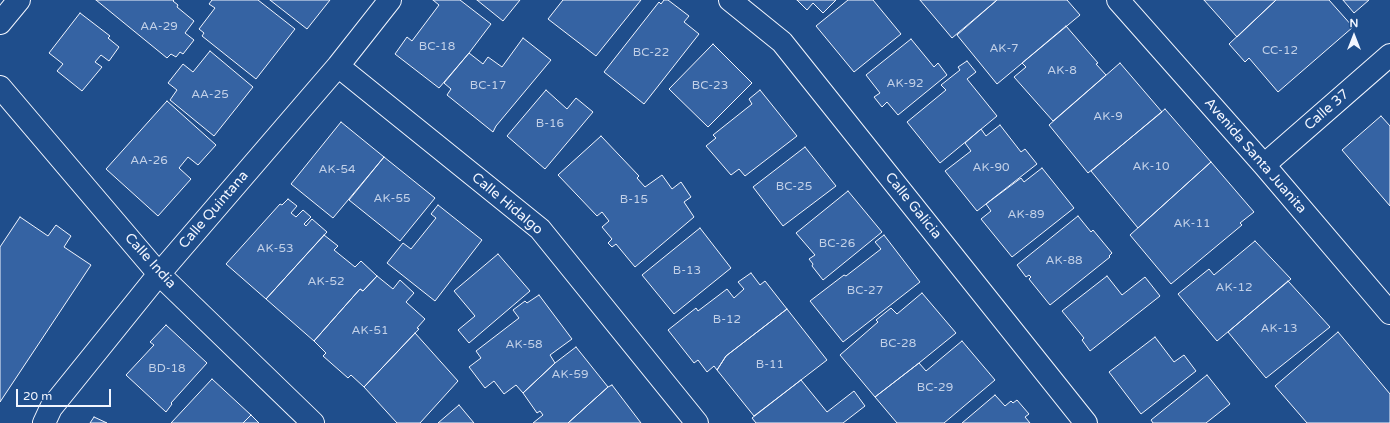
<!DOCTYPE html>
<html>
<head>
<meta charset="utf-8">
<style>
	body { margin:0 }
	#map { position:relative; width:1390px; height:423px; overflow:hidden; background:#1f4e8c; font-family:"Varela Round",sans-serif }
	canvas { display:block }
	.north { position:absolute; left:1334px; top:16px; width:40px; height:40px; -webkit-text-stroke:3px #1f4e8c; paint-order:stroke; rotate:0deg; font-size:11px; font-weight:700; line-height:16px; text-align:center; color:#f2f6ff }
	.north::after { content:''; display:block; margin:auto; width:14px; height:18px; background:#f2f6ff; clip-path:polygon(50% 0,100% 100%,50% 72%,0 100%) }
	.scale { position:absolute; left:16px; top:389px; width:95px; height:18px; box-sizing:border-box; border:2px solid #f2f6ff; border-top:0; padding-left:5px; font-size:12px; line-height:14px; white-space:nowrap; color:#f2f6ff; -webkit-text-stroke:3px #1f4e8c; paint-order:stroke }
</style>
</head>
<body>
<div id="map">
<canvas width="1390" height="423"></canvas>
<div class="north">N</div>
<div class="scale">20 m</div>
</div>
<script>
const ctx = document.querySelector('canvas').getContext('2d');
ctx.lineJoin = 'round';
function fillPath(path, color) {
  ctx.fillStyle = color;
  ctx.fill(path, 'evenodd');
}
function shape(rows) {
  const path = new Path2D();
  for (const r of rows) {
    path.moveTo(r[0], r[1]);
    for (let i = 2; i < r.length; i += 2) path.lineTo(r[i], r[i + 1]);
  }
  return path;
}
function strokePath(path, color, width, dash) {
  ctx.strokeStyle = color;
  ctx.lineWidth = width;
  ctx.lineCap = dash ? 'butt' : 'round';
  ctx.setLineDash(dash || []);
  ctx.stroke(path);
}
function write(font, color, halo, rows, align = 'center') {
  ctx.font = font + ' "Varela Round",sans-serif';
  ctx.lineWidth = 3;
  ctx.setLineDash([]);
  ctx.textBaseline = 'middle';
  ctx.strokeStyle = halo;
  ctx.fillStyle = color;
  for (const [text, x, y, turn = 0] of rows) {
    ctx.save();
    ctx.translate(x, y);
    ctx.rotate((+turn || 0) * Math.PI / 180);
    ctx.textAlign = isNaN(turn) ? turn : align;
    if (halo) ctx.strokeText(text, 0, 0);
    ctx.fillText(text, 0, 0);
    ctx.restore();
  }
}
const building = shape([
	[96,0,174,0,173,1,178,5,177,7,194,21,185,33,194,40,183,54,180,52,176,57,171,54,167,58,96,0],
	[212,0,258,0,295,29,256,79,202,36,204,33,199,29,215,8,209,4,212,0],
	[270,0,330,0,307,29,270,0],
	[433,0,460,0,491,24,469,53,439,88,395,54,407,37,412,41,439,5,433,0],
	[477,0,520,0,503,21,477,0],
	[563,0,641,0,596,56,548,19,563,0],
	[664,0,668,0,689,16,684,22,699,34,644,104,604,72,659,2,661,4,664,0],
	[797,0,836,0,823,13,813,3,807,10,797,0],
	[848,0,873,0,901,34,854,72,816,26,848,0],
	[920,0,997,0,952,38,920,0],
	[997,0,1067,0,1080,15,997,84,957,35,997,0],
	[1204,0,1276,0,1237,37,1204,0],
	[1276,0,1329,0,1353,27,1278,92,1249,58,1245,62,1229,44,1276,0],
	[1343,0,1369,0,1354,13,1343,0],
	[80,13,110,36,108,38,119,47,109,61,101,55,95,62,102,67,82,91,57,71,63,64,49,53,80,13],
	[1066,26,1098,63,1096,64,1106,75,1053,121,1014,77,1026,67,1022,63,1066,26],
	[523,38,551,60,496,126,493,132,447,95,451,89,444,83,469,53,483,64,488,57,502,67,523,38],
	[911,39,934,67,938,63,947,75,898,115,887,102,882,107,874,97,880,93,866,75,911,39],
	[713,44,752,83,708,127,669,89,713,44],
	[210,51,253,87,214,136,170,100,177,90,168,83,183,64,193,72,210,51],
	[967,61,976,72,967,79,997,116,940,163,907,122,946,90,941,85,960,70,958,67,967,61],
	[1120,63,1162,112,1088,173,1049,125,1120,63],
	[546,90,567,109,576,98,593,112,545,169,507,136,546,90],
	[760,90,797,136,745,176,739,169,731,175,706,146,716,138,713,135,752,104,749,99,760,90],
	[167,101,216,145,198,165,188,157,179,168,191,179,158,216,106,169,167,101],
	[1165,109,1211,162,1138,228,1091,171,1165,109],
	[1381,116,1390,126,1390,206,1342,150,1381,116],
	[341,122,384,157,333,218,291,184,341,122],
	[1000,125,1021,152,1025,149,1037,164,977,211,945,171,971,151,965,143,981,129,986,136,1000,125],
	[601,136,639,176,637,178,645,187,662,175,672,189,681,182,691,197,684,202,694,217,635,267,616,244,612,247,608,243,612,239,602,227,609,221,602,212,597,216,558,175,601,136],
	[805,147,836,186,783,226,753,187,805,147],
	[384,157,435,198,400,241,349,200,384,157],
	[1211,162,1254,212,1240,223,1242,225,1171,284,1130,235,1211,162],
	[1042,168,1074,208,1012,257,981,219,991,211,986,204,1021,178,1024,182,1042,168],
	[848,191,882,232,823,280,812,266,813,264,809,259,815,255,796,233,848,191],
	[288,199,297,206,291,213,296,217,303,210,311,217,304,224,306,226,312,219,327,232,266,299,226,264,280,204,282,205,288,199],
	[438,205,482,240,435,301,387,263,403,243,411,249,436,218,431,214,438,205],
	[1078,216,1091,232,1093,230,1112,253,1109,256,1110,257,1050,305,1029,279,1031,277,1029,275,1026,277,1017,265,1078,216],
	[20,217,48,236,56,225,71,236,64,247,91,265,0,402,0,247,20,217],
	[700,228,731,268,674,314,642,275,700,228],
	[324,235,338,246,334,250,355,267,361,261,377,276,363,291,360,289,314,341,266,299,324,235],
	[884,235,920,282,843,342,810,301,844,275,846,276,881,249,875,242,884,235],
	[1255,241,1291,279,1217,341,1178,294,1209,269,1214,275,1255,241],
	[498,254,530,291,469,343,458,330,475,316,454,291,498,254],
	[751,273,760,285,765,281,787,309,726,356,717,370,714,366,707,372,698,360,694,363,668,330,696,308,698,311,727,289,734,298,744,289,738,282,751,273],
	[377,276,393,289,400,280,414,293,406,302,425,319,417,328,419,329,364,387,351,375,348,378,323,356,326,353,314,341,360,289,363,291,377,276],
	[1107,276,1122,295,1145,277,1160,296,1090,351,1082,340,1084,338,1062,311,1107,276],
	[1288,281,1330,327,1266,378,1228,332,1288,281],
	[922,293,956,333,919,363,875,397,840,355,878,322,876,320,891,308,897,314,922,293],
	[539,295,572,339,550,355,555,363,523,393,516,385,504,394,494,381,485,388,469,367,481,358,476,351,519,318,513,310,525,301,527,303,539,295],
	[787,309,827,360,754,416,717,370,726,356,787,309],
	[166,325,207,363,171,403,172,404,166,412,126,375,154,345,150,342,166,325],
	[1338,332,1390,394,1390,423,1307,423,1275,386,1338,332],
	[415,333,458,381,420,423,397,423,364,387,415,333],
	[1155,337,1174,362,1184,355,1196,371,1141,414,1109,372,1155,337],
	[962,341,995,380,944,423,897,423,875,397,919,363,926,371,962,341],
	[576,347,608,387,568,423,533,423,543,415,540,411,537,413,523,393,555,363,576,347],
	[1207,375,1230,404,1206,423,1153,423,1151,420,1207,375],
	[212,379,251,415,243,423,171,423,212,379],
	[801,380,827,412,854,391,865,406,843,423,756,423,752,418,801,380],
	[612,385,641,423,568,423,608,387,612,385],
	[995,395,1005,406,1011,401,1013,403,1017,400,1029,414,1025,417,1030,423,962,423,995,395],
	[459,405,474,423,438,423,459,405],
	[251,415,259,423,243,423,251,415],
	[94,417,107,423,90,423,94,417]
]);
fillPath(building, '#3563a3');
strokePath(building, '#f2f6ff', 1);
const minor = shape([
	[730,0,782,42,1086,423],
	[1118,0,1264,165,1390,313],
	[0,23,19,0],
	[338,66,540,229,697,423],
	[0,87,159,274,313,423],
	[1264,165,1390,55],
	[44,423,51,408,159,274,338,66,390,0]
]);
strokePath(minor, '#f2f6ff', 24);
strokePath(minor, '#1f4e8c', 22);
write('12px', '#c3d1e8', null, [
	["AA-29",159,27],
	["BC-18",437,47],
	["AK-7",1004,49],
	["CC-12",1280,51],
	["BC-22",651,53],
	["AK-8",1062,71],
	["AK-92",905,84],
	["BC-17",488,86],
	["BC-23",710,86],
	["AA-25",210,95],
	["AK-9",1108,117],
	["B-16",550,124],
	["AA-26",149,161],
	["AK-10",1151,167],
	["AK-90",991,168],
	["AK-54",337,170],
	["BC-25",794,187],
	["AK-55",392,199],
	["B-15",634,200],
	["AK-89",1026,215],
	["AK-11",1192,224],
	["BC-26",837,244],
	["AK-53",275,249],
	["AK-88",1064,261],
	["B-13",687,271],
	["AK-52",326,282],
	["AK-12",1234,288],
	["BC-27",865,291],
	["B-12",727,320],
	["AK-13",1279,329],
	["AK-51",370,331],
	["BC-28",898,344],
	["AK-58",524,345],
	["B-11",770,365],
	["BD-18",167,369],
	["AK-59",570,375],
	["BC-29",935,388]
]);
write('14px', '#f2f6ff', '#1f4e8c', [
	["Calle 37",1327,110,-41],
	["Avenida Santa Juanita",1255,156,49],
	["Calle Hidalgo",507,204,40],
	["Calle Galicia",913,206,51],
	["Calle Quintana",214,210,-49],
	["Calle India",150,261,48]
]);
</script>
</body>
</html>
